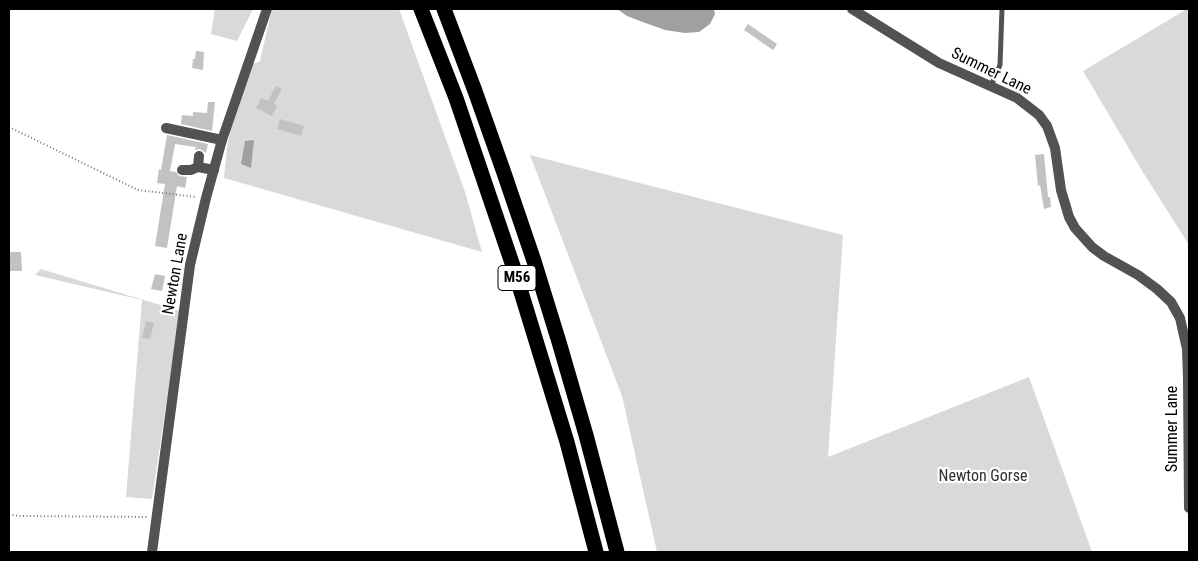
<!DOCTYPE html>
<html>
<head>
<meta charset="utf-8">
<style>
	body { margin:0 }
	#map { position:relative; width:1198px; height:561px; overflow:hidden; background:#fff; font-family:"Roboto Condensed",sans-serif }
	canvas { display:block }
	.frame { position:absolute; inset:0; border:10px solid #000; pointer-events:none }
</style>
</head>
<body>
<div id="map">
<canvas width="1198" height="561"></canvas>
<div class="frame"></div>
</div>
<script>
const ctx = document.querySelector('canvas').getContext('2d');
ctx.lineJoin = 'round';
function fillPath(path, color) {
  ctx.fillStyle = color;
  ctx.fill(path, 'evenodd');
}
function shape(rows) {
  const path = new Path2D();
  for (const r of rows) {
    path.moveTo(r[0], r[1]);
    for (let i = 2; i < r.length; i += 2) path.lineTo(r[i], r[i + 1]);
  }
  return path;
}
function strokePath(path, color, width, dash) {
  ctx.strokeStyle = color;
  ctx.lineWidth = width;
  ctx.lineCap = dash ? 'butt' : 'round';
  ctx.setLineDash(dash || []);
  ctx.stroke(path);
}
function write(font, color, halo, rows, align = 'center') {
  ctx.font = font + ' "Roboto Condensed",sans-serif';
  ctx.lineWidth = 4.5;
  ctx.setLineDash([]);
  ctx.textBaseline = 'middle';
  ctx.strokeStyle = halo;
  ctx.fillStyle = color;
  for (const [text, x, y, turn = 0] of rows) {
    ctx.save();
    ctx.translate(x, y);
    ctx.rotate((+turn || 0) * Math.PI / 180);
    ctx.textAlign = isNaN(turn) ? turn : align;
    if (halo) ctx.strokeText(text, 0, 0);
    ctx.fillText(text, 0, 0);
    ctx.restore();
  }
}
fillPath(shape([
	[215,9,253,9,237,41,211,34],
	[273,9,399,9,465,192,482,252,224,178,227,147,232,122,253,64,260,61,271,13],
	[1187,9,1189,9,1189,245,1141,169,1083,71],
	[530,155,843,235,828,457,1029,377,1092,552,657,552,622,396],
	[41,269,180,311,152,499,126,497,142,300,35,275]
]), '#d9d9d9');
fillPath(shape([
	[617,9,714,9,715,14,710,24,699,32,685,33,665,30,640,21,627,16],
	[254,140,251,168,241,164,245,141]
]), '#a0a0a0');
fillPath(shape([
	[748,24,777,44,773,50,744,30],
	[196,51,204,52,203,70,192,68,193,59,195,59],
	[276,86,282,89,274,104,277,106,272,116,256,108,261,98,268,101],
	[208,102,215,102,212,131,181,124,182,115,193,116,193,112,207,113],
	[280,119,304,126,301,136,277,129],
	[167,135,208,144,206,153,200,149,195,150,196,147,175,144,170,171,176,172,179,176,187,177,185,188,177,186,167,248,155,246,165,184,157,183,159,169,161,170],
	[1044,154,1048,197,1050,197,1051,207,1044,209,1040,185,1038,186,1035,155],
	[9,252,21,252,22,271,9,271],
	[155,274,165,276,162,291,151,289],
	[146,321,154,323,150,339,142,338]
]), '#c2c2c2');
strokePath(shape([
	[9,127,138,190,196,197],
	[9,515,22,516,149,517]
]), '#747474', 2, [1, 2.5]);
strokePath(shape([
	[991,86,1000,65,1002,9]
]), '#525252', 5);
strokePath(shape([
	[166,128,222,140],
	[198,167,199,156],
	[182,170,191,170,198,167,214,170]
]), '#525252', 10);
strokePath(shape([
	[852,9,939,63,1017,98,1039,115,1047,126,1055,148,1061,190,1069,217,1075,228,1092,247,1104,256,1138,275,1157,289,1171,302,1180,318,1187,349,1188,379,1189,508],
	[152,552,190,265,206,198,222,140,267,9]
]), '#525252', 10);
strokePath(shape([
	[421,9,456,98,514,269,567,442,596,552],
	[444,9,475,91,503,170,534,261,559,342,586,435,617,552]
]), '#000', 15);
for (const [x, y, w] of [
	[517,278,38]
]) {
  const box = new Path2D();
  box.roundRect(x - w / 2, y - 12.5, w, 25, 4);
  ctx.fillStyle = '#fff';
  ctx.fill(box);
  strokePath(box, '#000', 1);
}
write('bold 15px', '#000', null, [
	["M56",517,278]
]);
write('16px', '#000', '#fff', [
	["Summer Lane",991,72,26],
	["Newton Lane",176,274,-80],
	["Summer Lane",1173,429,-90]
]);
write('16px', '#303030', '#fff', [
	["Newton Gorse",983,477]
]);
</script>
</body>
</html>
